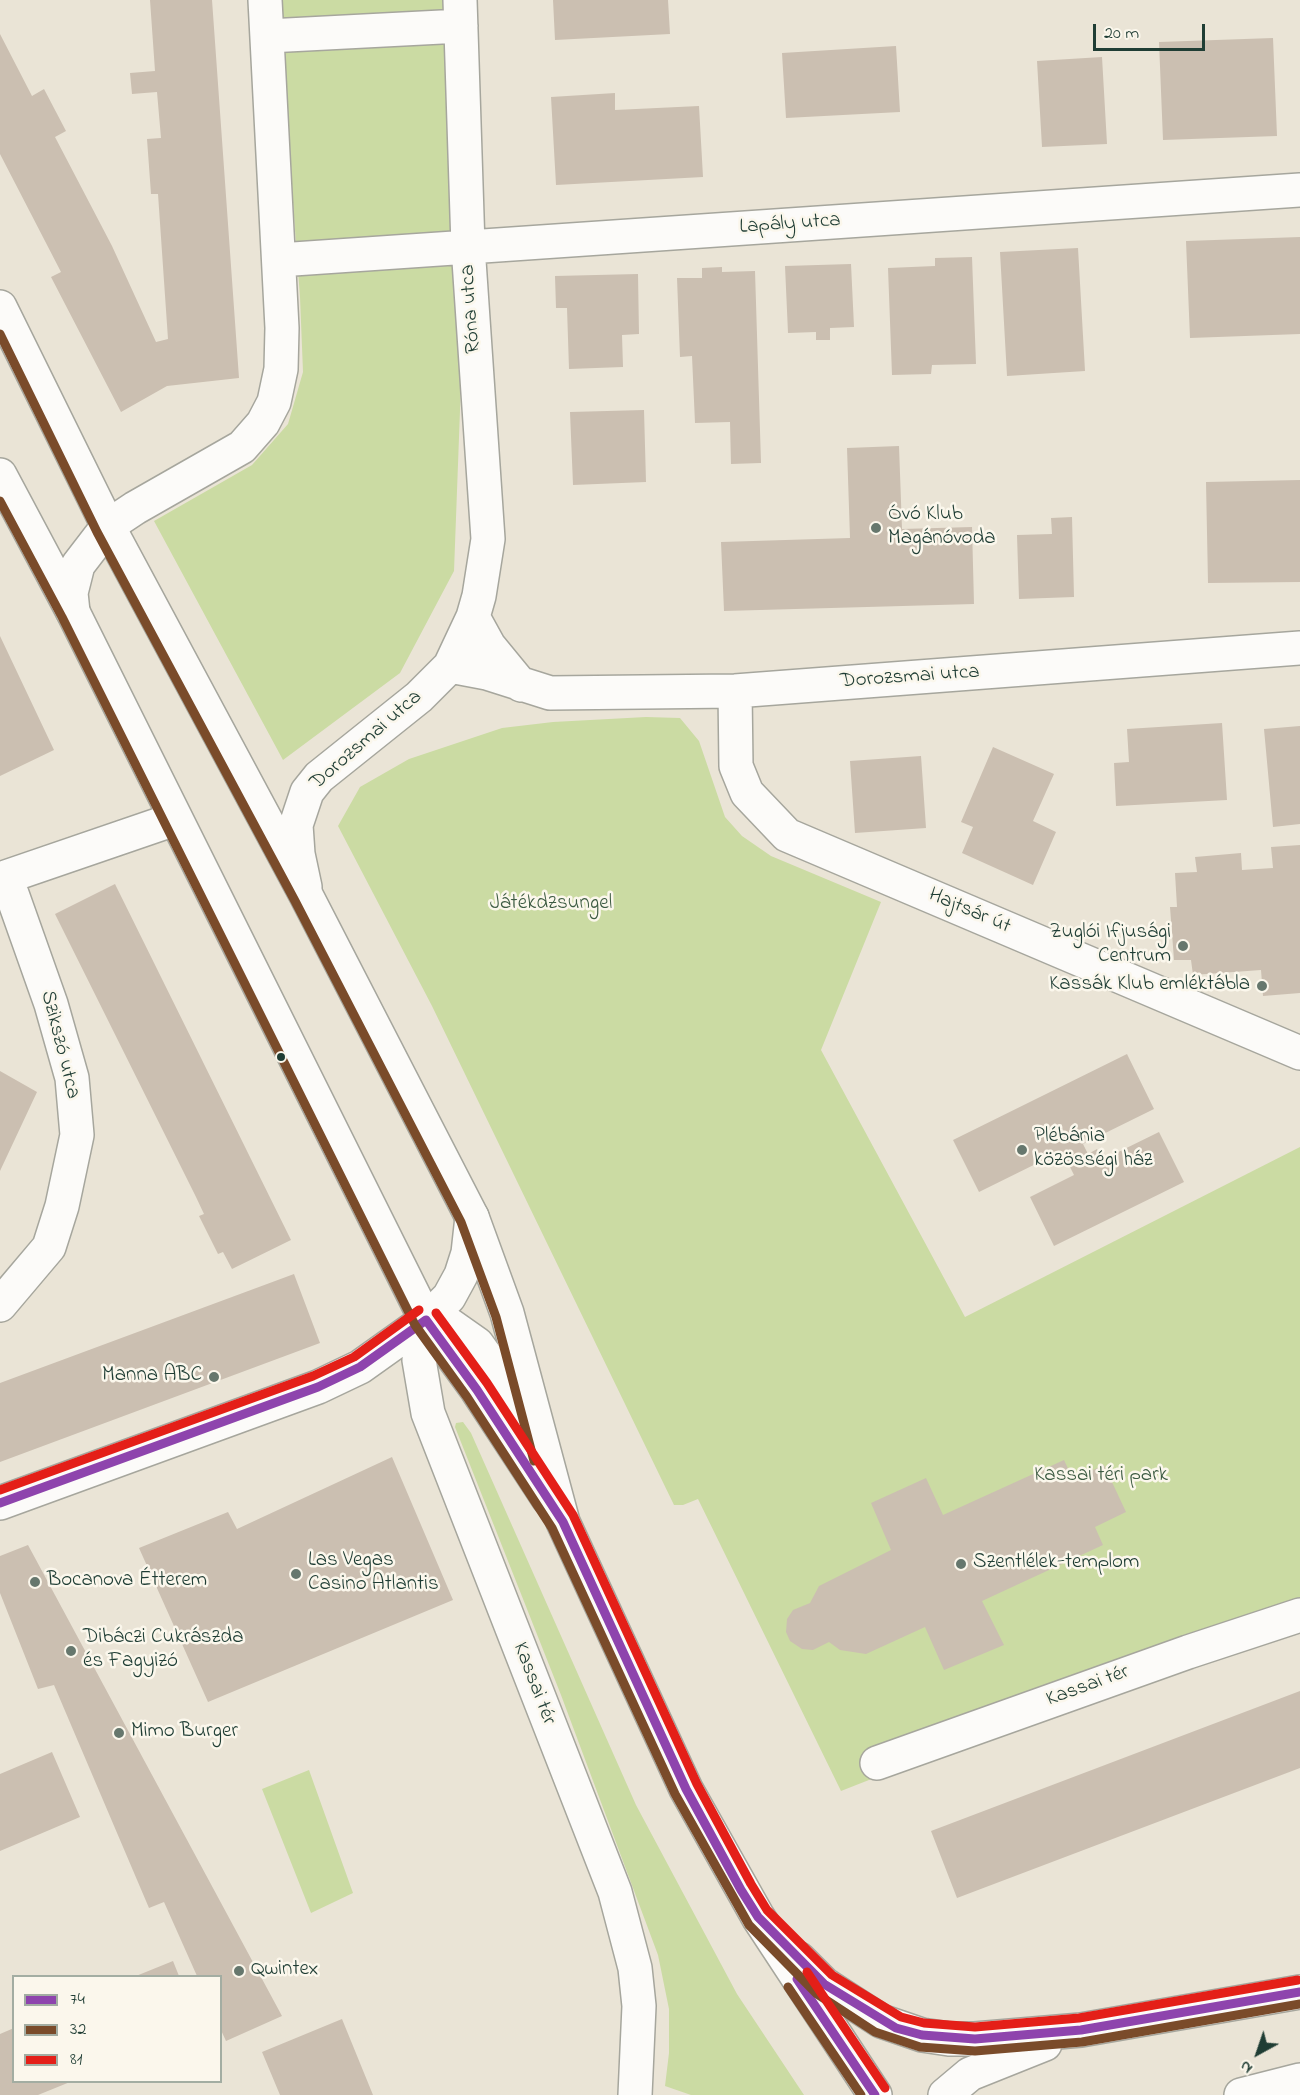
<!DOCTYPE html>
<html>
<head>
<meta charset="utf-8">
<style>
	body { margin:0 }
	#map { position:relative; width:1300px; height:2095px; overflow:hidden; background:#eae4d6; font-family:"Indie Flower",sans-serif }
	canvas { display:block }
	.legend { position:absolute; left:12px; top:1975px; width:210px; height:108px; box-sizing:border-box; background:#fbf7ec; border:2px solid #a3ada2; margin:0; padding:8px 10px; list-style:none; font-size:18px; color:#1f3d34 }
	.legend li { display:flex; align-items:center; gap:12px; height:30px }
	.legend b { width:30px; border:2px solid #a3ada2 }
	.north { position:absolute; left:1228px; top:2023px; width:60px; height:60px; -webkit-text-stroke:4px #fbf7ec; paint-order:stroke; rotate:220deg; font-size:16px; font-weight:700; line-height:24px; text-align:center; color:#1f3d34 }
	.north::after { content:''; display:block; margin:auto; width:21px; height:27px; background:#1f3d34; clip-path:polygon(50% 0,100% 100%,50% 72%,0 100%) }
	.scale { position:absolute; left:1093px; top:24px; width:112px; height:27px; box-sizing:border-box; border:3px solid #1f3d34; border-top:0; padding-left:8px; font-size:18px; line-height:21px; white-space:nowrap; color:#1f3d34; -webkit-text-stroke:4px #fbf7ec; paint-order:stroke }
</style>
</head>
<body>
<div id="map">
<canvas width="1300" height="2095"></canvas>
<ul class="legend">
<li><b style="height:8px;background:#8e44ad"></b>74</li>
<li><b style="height:8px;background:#7a4b2a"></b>32</li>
<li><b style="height:8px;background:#e41f18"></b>81</li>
</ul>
<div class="north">N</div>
<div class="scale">20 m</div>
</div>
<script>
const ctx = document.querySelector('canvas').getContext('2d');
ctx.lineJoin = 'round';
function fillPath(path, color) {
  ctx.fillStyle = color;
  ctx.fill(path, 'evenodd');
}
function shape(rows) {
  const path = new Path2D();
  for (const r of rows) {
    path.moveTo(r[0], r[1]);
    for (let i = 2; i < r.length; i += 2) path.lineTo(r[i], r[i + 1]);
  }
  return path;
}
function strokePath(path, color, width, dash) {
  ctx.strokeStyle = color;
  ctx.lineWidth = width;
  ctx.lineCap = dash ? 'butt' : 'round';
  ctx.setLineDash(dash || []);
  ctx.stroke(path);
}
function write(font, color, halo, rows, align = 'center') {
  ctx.font = font + ' "Indie Flower",sans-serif';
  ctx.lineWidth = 5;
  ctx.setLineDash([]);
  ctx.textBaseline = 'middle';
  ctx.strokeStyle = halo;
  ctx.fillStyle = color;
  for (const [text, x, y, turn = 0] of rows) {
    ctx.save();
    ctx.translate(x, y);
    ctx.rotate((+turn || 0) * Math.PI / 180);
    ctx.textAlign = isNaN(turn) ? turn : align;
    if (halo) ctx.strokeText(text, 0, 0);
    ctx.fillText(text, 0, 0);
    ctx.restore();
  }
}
fillPath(shape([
	[278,0,453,0,466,250,454,571,400,673,283,760,154,521,252,465,288,424,303,372,300,297],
	[646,717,680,718,699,741,725,817,742,836,771,856,881,902,821,1050,965,1317,1300,1147,1300,1613,1222,1641,841,1791,698,1499,683,1505,674,1505,432,1006,338,826,360,787,409,759,502,728,553,722],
	[463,1422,471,1433,636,1805,737,1994,804,2095,691,2095,665,2086,669,2053,669,2009,658,1955,561,1695,455,1427,456,1423],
	[309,1770,353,1893,311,1913,262,1789]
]), '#cbdba3');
fillPath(shape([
	[150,0,212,0,239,378,167,386,121,412,51,277,61,272,0,154,0,34,32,96,44,89,66,131,55,137,112,246,156,342,168,339,158,194,151,194,147,139,161,138,157,92,132,94,130,73,155,71],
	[553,0,668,0,670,34,555,40],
	[1273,38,1277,136,1163,140,1159,42],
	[896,46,900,112,786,118,782,53],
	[1102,57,1107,144,1042,147,1037,61],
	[615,93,615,110,699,106,703,177,556,185,551,97],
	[1300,237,1300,334,1190,338,1186,241],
	[1078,248,1085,371,1007,376,1000,252],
	[972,257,976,364,932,365,931,374,892,375,888,268,935,266,935,258],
	[851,264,854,327,830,328,830,340,816,340,816,332,788,333,785,266],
	[722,267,722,272,755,271,761,463,731,464,730,422,695,423,692,356,680,357,677,278,702,278,702,268],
	[638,274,639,334,622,335,623,367,569,369,567,308,556,308,555,276],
	[644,410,646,482,573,485,570,412],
	[899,446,902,529,972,527,974,604,724,611,721,542,850,538,847,448],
	[1300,480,1300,582,1208,583,1206,482],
	[1072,517,1074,597,1019,599,1017,535,1052,534,1051,518],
	[0,636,54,750,0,776],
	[1222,723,1227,800,1116,806,1114,763,1129,762,1127,729],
	[1300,726,1300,824,1273,827,1264,729],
	[993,747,1054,774,1033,821,1056,832,1033,885,962,853,973,827,961,822],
	[921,756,926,828,855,833,850,761],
	[1300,845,1300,993,1263,996,1261,970,1193,975,1191,960,1174,960,1170,907,1177,907,1175,873,1197,872,1195,857,1241,853,1242,870,1273,868,1271,847],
	[115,884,291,1240,232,1269,223,1252,218,1254,199,1216,204,1214,196,1197,55,914],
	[1127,1054,1154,1109,1083,1144,1088,1154,1097,1149,1102,1160,1159,1132,1184,1182,1054,1246,1030,1197,1074,1175,1062,1151,979,1192,953,1140],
	[0,1071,37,1092,0,1171],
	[294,1274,320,1343,0,1462,0,1383],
	[392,1457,453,1600,208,1702,139,1548,228,1512,237,1529],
	[1064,1460,1073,1479,1104,1465,1126,1512,1095,1527,1103,1545,982,1601,1004,1645,944,1670,925,1627,866,1654,840,1650,829,1642,813,1650,802,1649,790,1641,786,1632,787,1619,793,1610,810,1603,819,1586,891,1550,871,1503,926,1478,943,1515],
	[28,1545,282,2016,226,2041,220,2028,220,1976,197,1976,164,1902,149,1908,54,1685,38,1689,0,1593,0,1556],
	[1300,1691,1300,1768,957,1898,931,1831],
	[52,1752,80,1817,0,1851,0,1774],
	[173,1961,179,1976,136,1976],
	[342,2019,373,2095,280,2095,262,2052],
	[14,2028,14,2082,70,2082,38,2095,0,2095,0,2034]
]), '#cbbfb1');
const minor = shape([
	[268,36,461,26],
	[279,260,1300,190],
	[73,612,71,593,78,565,108,526,135,508,242,447,263,423,274,402,281,369,282,328,265,0],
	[473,617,489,646,521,685],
	[450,666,487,673,550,693,735,691,1300,648],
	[735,691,736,766,747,793,787,835,1300,1053],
	[0,879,175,819],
	[305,887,298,854,296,825,307,792,319,777,419,697,450,666,473,617,479,596,488,539,468,246,460,0],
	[0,1305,49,1247,62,1206,77,1135,72,1078,51,1004,6,877],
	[426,1320,419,1360,428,1413,615,1892,635,1968,639,2006,635,2095],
	[426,1320,450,1325,477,1344,513,1394,528,1432],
	[0,1503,318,1387,360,1367,426,1320,449,1297,461,1275,468,1253,472,1217],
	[877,1763,1188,1652,1300,1615],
	[1241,2095,1300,2080]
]);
const major = shape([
	[0,307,108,526,306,895,472,1217,507,1313,563,1522,686,1789,758,1917,875,2095],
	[0,475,73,612,426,1320,477,1390,548,1498],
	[799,1959,824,1984,881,2021,922,2035,949,2039,975,2039,1081,2030,1300,1992],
	[945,2095,970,2074,1045,2044]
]);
strokePath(minor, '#a6a69d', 36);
strokePath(major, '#a6a69d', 36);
strokePath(minor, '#fcfbf9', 33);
strokePath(major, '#fcfbf9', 33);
strokePath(shape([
	[426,1320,477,1390,563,1522,686,1789,741,1890,758,1917,824,1984,896,2028,922,2035,975,2039,1081,2030,1300,1992],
	[0,1503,318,1387,360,1367,426,1320],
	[797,1979,875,2095]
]), '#8e44ad', 9);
strokePath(shape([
	[0,334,97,532,295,901,461,1222,496,1317,534,1461],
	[0,501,62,617,415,1325,467,1397,552,1528,675,1794,749,1925,817,1994,875,2032,920,2047,975,2051,1082,2042,1300,2004],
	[788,1987,861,2095]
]), '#7a4b2a', 9);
strokePath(shape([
	[436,1313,487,1383,573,1515,697,1784,751,1884,767,1910,832,1975,901,2017,924,2023,975,2027,1079,2018,1298,1980],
	[0,1490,313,1376,354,1357,419,1310],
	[807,1972,885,2088]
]), '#e41f18', 9);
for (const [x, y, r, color] of [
	[876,528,6,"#66776d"],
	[1183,946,6,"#66776d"],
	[1262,986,6,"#66776d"],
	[281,1057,5,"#1f3d34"],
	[1022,1150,6,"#66776d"],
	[214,1377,6,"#66776d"],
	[961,1564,6,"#66776d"],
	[296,1574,6,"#66776d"],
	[35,1582,6,"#66776d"],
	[71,1651,6,"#66776d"],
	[119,1733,6,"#66776d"],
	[239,1971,6,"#66776d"]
]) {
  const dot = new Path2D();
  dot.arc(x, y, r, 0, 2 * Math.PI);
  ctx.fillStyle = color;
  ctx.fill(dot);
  strokePath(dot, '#fbf7ec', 2);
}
write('21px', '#1f3d34', '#fbf7ec', [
	["Lapály utca",790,225,-4],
	["Róna utca",472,309,-94],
	["Dorozsmai utca",910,678,-4],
	["Dorozsmai utca",367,741,-41],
	["Hajtsár út",969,912,23],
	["Szikszó utca",59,1045,76],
	["Kassai tér",533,1684,69],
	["Kassai tér",1088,1687,-20]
]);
write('21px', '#1f3d34', '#fbf7ec', [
	["Óvó Klub",888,516],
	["Magánóvoda",888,540],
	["Zuglói Ifjusági",1171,934,"right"],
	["Centrum",1171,958,"right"],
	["Kassák Klub emléktábla",1250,986,"right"],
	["Plébánia",1034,1138],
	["közösségi ház",1034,1162],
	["Manna ABC",202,1377,"right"],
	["Las Vegas",308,1562],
	["Casino Atlantis",308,1586],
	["Szentlélek-templom",973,1564],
	["Bocanova Étterem",47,1582],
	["Dibáczi Cukrászda",83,1639],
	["és Fagyizó",83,1663],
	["Mimo Burger",131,1733],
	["Qwintex",251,1971]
], 'left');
write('21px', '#3c5b42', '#fbf7ec', [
	["Játékdzsungel",551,905],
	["Kassai téri park",1101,1477]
]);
</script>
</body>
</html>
